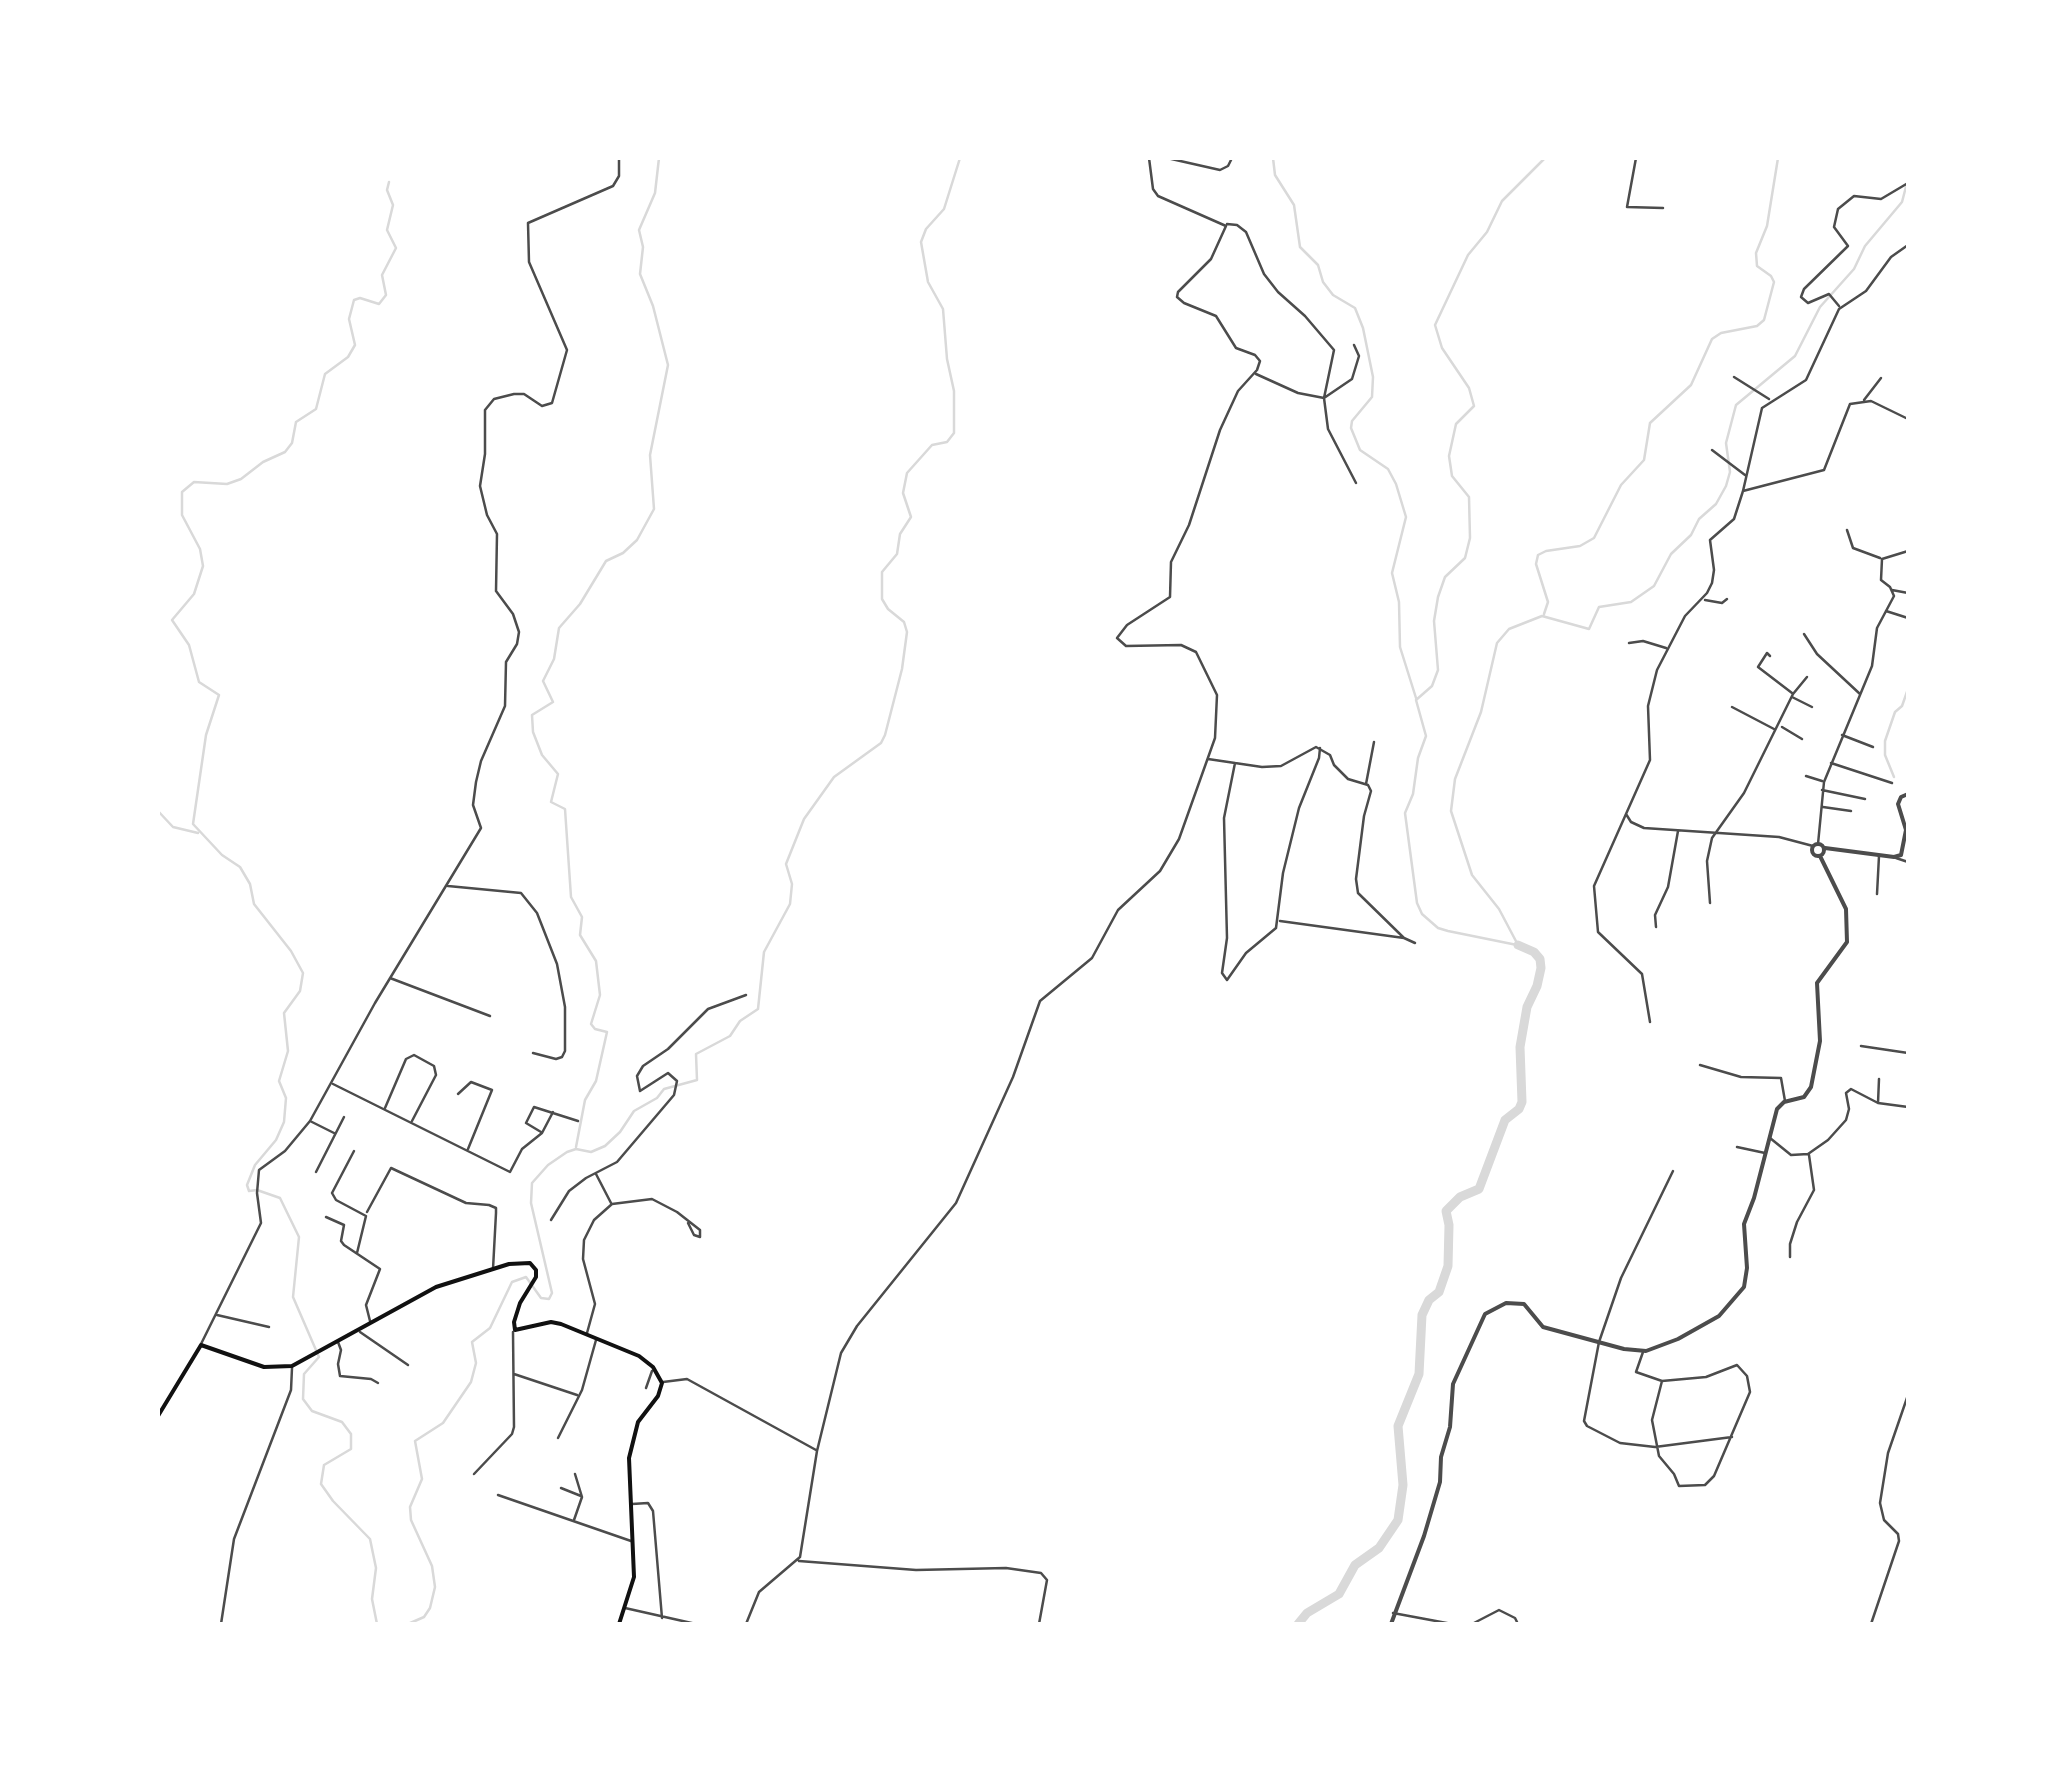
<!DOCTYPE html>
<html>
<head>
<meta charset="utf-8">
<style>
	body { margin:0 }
	#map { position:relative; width:2066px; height:1782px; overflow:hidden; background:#fff; font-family:"Sofia Sans Condensed",sans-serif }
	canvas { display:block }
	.frame { position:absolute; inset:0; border:160px solid #fff; pointer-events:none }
</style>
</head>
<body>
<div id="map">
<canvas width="2066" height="1782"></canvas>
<div class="frame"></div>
</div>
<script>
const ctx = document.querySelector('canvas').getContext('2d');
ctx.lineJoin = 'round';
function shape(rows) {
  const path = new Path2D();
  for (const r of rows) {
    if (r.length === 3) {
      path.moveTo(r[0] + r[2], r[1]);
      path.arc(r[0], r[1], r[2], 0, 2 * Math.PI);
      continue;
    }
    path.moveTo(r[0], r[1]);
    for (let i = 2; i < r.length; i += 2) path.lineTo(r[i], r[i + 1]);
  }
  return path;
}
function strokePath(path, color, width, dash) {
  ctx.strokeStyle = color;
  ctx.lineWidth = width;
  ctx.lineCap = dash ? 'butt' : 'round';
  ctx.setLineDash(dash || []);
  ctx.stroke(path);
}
strokePath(shape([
	[1273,158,1275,175,1294,205,1300,247,1318,265,1323,282,1333,295,1355,308,1363,328,1373,377,1372,397,1352,421,1351,428,1360,450,1388,469,1396,484,1406,517,1392,573,1399,602,1400,647,1416,698],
	[1544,614,1548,602,1536,564,1538,555,1546,551,1580,546,1594,538,1621,485,1644,460,1650,423,1691,385,1712,339,1721,333,1757,326,1764,320,1774,282,1771,276,1757,266,1756,253,1767,226,1778,158],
	[1894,777,1885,755,1885,741,1895,712,1902,706,1908,689],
	[158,811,173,827,198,833],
	[1517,945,1448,931,1438,928,1422,914,1417,903,1405,813,1413,794,1418,758,1426,736,1416,700,1432,686,1438,670,1434,621,1438,597,1445,577,1465,558,1470,538,1469,497,1452,476,1449,456,1456,424,1474,406,1469,388,1442,348,1435,325,1468,255,1487,232,1502,201,1545,158],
	[1518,945,1499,909,1472,875,1451,811,1455,779,1481,712,1497,643,1509,629,1542,616,1589,629,1599,607,1631,602,1654,586,1671,554,1691,535,1699,519,1716,504,1726,486,1730,472,1726,443,1736,405,1795,356,1820,307,1854,269,1865,246,1902,202,1908,179],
	[576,1147,585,1100,596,1081,607,1032,595,1029,591,1024,600,995,596,961,580,935,582,917,571,897,565,809,551,802,558,774,542,755,533,732,532,715,553,702,543,681,554,659,559,628,580,604,606,561,623,553,637,540,654,509,650,455,668,365,653,306,640,274,643,247,639,230,655,193,659,158],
	[377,1624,372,1599,376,1568,370,1539,333,1501,321,1484,324,1465,351,1449,351,1434,342,1422,312,1411,303,1399,304,1374,319,1357,293,1297,299,1237,280,1198,257,1190,249,1191,247,1185,255,1165,276,1140,284,1122,286,1098,279,1081,288,1051,284,1013,300,991,303,973,291,951,254,904,250,884,240,867,222,855,193,824,206,735,219,695,199,682,189,645,172,620,194,594,203,566,200,549,182,515,182,492,194,482,227,484,241,479,263,462,285,452,292,443,296,422,316,409,325,374,348,357,355,345,349,319,354,300,360,298,379,304,386,295,382,275,396,248,387,230,393,205,387,190,389,182],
	[408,1624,424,1617,430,1608,435,1587,432,1566,411,1520,410,1507,422,1479,415,1441,443,1423,471,1382,476,1363,472,1342,490,1328,512,1282,526,1277,541,1298,549,1299,552,1293,531,1203,532,1183,548,1165,567,1152,576,1149,591,1152,605,1146,620,1132,634,1111,657,1098,664,1089,697,1080,696,1054,730,1036,740,1021,758,1009,764,952,790,904,792,884,786,864,804,819,834,777,881,743,885,735,902,669,907,632,904,622,888,609,882,599,882,572,897,554,900,534,911,517,903,493,907,473,932,445,947,442,954,433,954,391,947,359,943,309,928,282,921,242,926,229,944,209,960,158]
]), '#d9d9d9', 2.5);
strokePath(shape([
	[1298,1624,1307,1613,1339,1594,1355,1565,1379,1548,1398,1520,1403,1485,1398,1426,1419,1374,1422,1315,1429,1300,1439,1292,1448,1266,1449,1225,1446,1211,1460,1197,1479,1189,1505,1120,1519,1109,1522,1102,1520,1047,1527,1007,1537,986,1541,968,1540,959,1534,952,1518,945]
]), '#d9d9d9', 9);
strokePath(shape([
	[1167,158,1220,170,1228,166,1232,158],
	[1636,158,1627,207,1663,208],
	[1227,224,1237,225,1246,232,1264,274,1278,292,1305,316,1334,350,1324,398,1328,429,1356,483],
	[1839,306,1829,294,1808,303,1801,297,1804,289,1848,246,1834,227,1838,209,1854,196,1881,199,1908,183],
	[1256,374,1298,393,1324,398,1352,379,1359,356,1354,345],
	[1734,377,1769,399],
	[1864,400,1881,378],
	[1712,450,1745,475],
	[1743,491,1762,408,1806,380,1839,309,1866,291,1891,257,1908,245],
	[1847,530,1853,548,1880,558],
	[1892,590,1908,593],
	[1705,600,1722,603,1727,599],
	[1886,611,1908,618],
	[1804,634,1817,654,1860,694],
	[1629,643,1643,641,1666,648],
	[1770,656,1767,653,1758,667,1792,693],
	[1792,697,1812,707],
	[1732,707,1774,729],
	[1782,727,1802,739],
	[1842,735,1873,747],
	[1208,759,1262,767,1281,766,1316,747,1330,755,1334,765,1348,779,1368,785,1371,791,1364,816,1356,879,1358,893,1404,938],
	[1235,763,1224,818,1227,938,1222,973,1227,980,1246,953,1276,928,1283,873,1299,808,1319,758,1320,748],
	[1831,763,1892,783],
	[1806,776,1822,781],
	[1366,784,1374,742],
	[1822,790,1865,799],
	[1823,807,1851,811],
	[1626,814,1631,822,1644,828,1779,837,1813,846],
	[1818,844,1824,782,1872,666,1877,628,1894,596,1890,587,1881,580,1882,559,1908,551],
	[1896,858,1908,862],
	[448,886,521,893,537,913,557,964,565,1007,565,1051,562,1057,556,1059,533,1053],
	[1877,894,1879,856],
	[1710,903,1707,861,1712,838,1744,793,1793,694,1807,677],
	[1280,921,1404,938,1415,943],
	[1656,927,1655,915,1668,887,1678,831],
	[390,978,490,1016],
	[1650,1022,1642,974,1598,932,1594,886,1650,760,1648,706,1657,670,1685,616,1707,593,1712,583,1714,570,1710,540,1734,519,1743,491,1824,470,1850,404,1871,401,1908,419],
	[1861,1046,1908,1053],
	[1700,1065,1741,1077,1781,1078,1785,1101],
	[333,1084,510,1172,522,1149,542,1133,553,1112],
	[458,1094,471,1082,492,1090,468,1149],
	[1878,1103,1879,1079],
	[385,1108,406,1059,414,1055,434,1066,436,1075,412,1121],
	[310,1121,334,1133],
	[541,1132,526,1123,534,1107,578,1121],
	[1770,1138,1791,1155,1808,1154,1828,1140,1846,1120,1849,1109,1846,1093,1851,1089,1878,1103,1908,1107],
	[1737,1147,1765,1153],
	[354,1151,332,1193,336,1200,366,1216,357,1253],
	[1673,1171,1621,1278,1599,1342,1584,1421,1587,1426,1620,1443,1655,1447,1732,1437],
	[316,1172,344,1117],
	[596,1174,611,1203],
	[367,1212,391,1168,466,1203,489,1205,496,1208,496,1213,493,1269],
	[326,1217,344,1225,341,1241,344,1245,380,1269,366,1305,370,1321],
	[551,1220,569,1191,586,1178,617,1162,674,1095,677,1081,668,1073,640,1091,637,1076,643,1066,668,1049,708,1009,746,995],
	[1790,1257,1790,1244,1797,1222,1814,1190,1809,1155],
	[217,1315,269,1327],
	[360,1332,408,1365],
	[587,1333,595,1304,583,1259,584,1240,594,1220,612,1204,652,1199,677,1212,700,1230,700,1237,694,1235,688,1223],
	[338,1342,341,1350,338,1364,340,1376,371,1379,378,1383],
	[201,1344,261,1223,257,1193,259,1170,285,1151,310,1121,375,1003,481,828,473,805,476,782,481,761,505,706,506,662,517,644,519,632,513,614,496,591,497,534,487,515,480,486,485,454,485,410,494,399,514,394,524,394,542,406,552,403,567,350,529,262,528,223,613,186,619,176,619,158],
	[1643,1352,1636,1372,1662,1381,1652,1420,1659,1456,1674,1474,1679,1486,1705,1485,1714,1476,1750,1392,1747,1376,1737,1365,1706,1377,1662,1381],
	[514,1374,577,1395],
	[663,1382,687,1379,816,1450],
	[646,1388,652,1371],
	[558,1438,582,1390,596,1340],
	[474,1474,512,1434,514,1427,513,1332],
	[561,1488,581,1496],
	[498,1495,631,1541],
	[632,1504,648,1503,653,1511,662,1618],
	[574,1520,582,1497,575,1474],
	[799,1561,916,1570,1006,1568,1041,1573,1047,1580,1039,1624],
	[625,1608,696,1624],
	[1393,1613,1452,1624],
	[221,1624,234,1539,291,1390,292,1368],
	[746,1624,759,1592,800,1557,817,1451,841,1353,857,1326,956,1203,1013,1077,1040,1001,1092,958,1118,910,1160,871,1179,839,1215,738,1217,695,1196,652,1181,645,1126,646,1117,638,1127,625,1170,597,1171,562,1189,525,1220,430,1238,391,1257,370,1260,361,1255,355,1236,348,1216,316,1184,303,1177,297,1178,292,1211,259,1226,226,1158,196,1153,189,1149,158],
	[1472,1624,1499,1610,1515,1618,1518,1624],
	[1871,1624,1899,1541,1898,1534,1884,1520,1880,1503,1888,1453,1908,1395]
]), '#4c4c4c', 2.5);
strokePath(shape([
	[1818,850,6],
	[1825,848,1894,857,1901,855,1906,830,1898,804,1901,797,1908,794],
	[1391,1624,1424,1536,1440,1482,1441,1457,1450,1427,1453,1384,1485,1314,1506,1303,1524,1304,1543,1327,1624,1349,1646,1351,1678,1339,1719,1316,1744,1287,1747,1268,1744,1224,1754,1198,1777,1109,1784,1102,1804,1097,1811,1087,1820,1041,1817,983,1847,942,1846,909,1820,856]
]), '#4c4c4c', 4);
strokePath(shape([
	[158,1416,201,1345,264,1367,292,1366,436,1287,509,1264,530,1263,536,1270,536,1277,520,1303,514,1322,515,1330,551,1322,561,1324,639,1356,653,1367,662,1383,658,1396,638,1422,629,1458,634,1577,619,1624]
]), '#111', 4);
</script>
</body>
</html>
